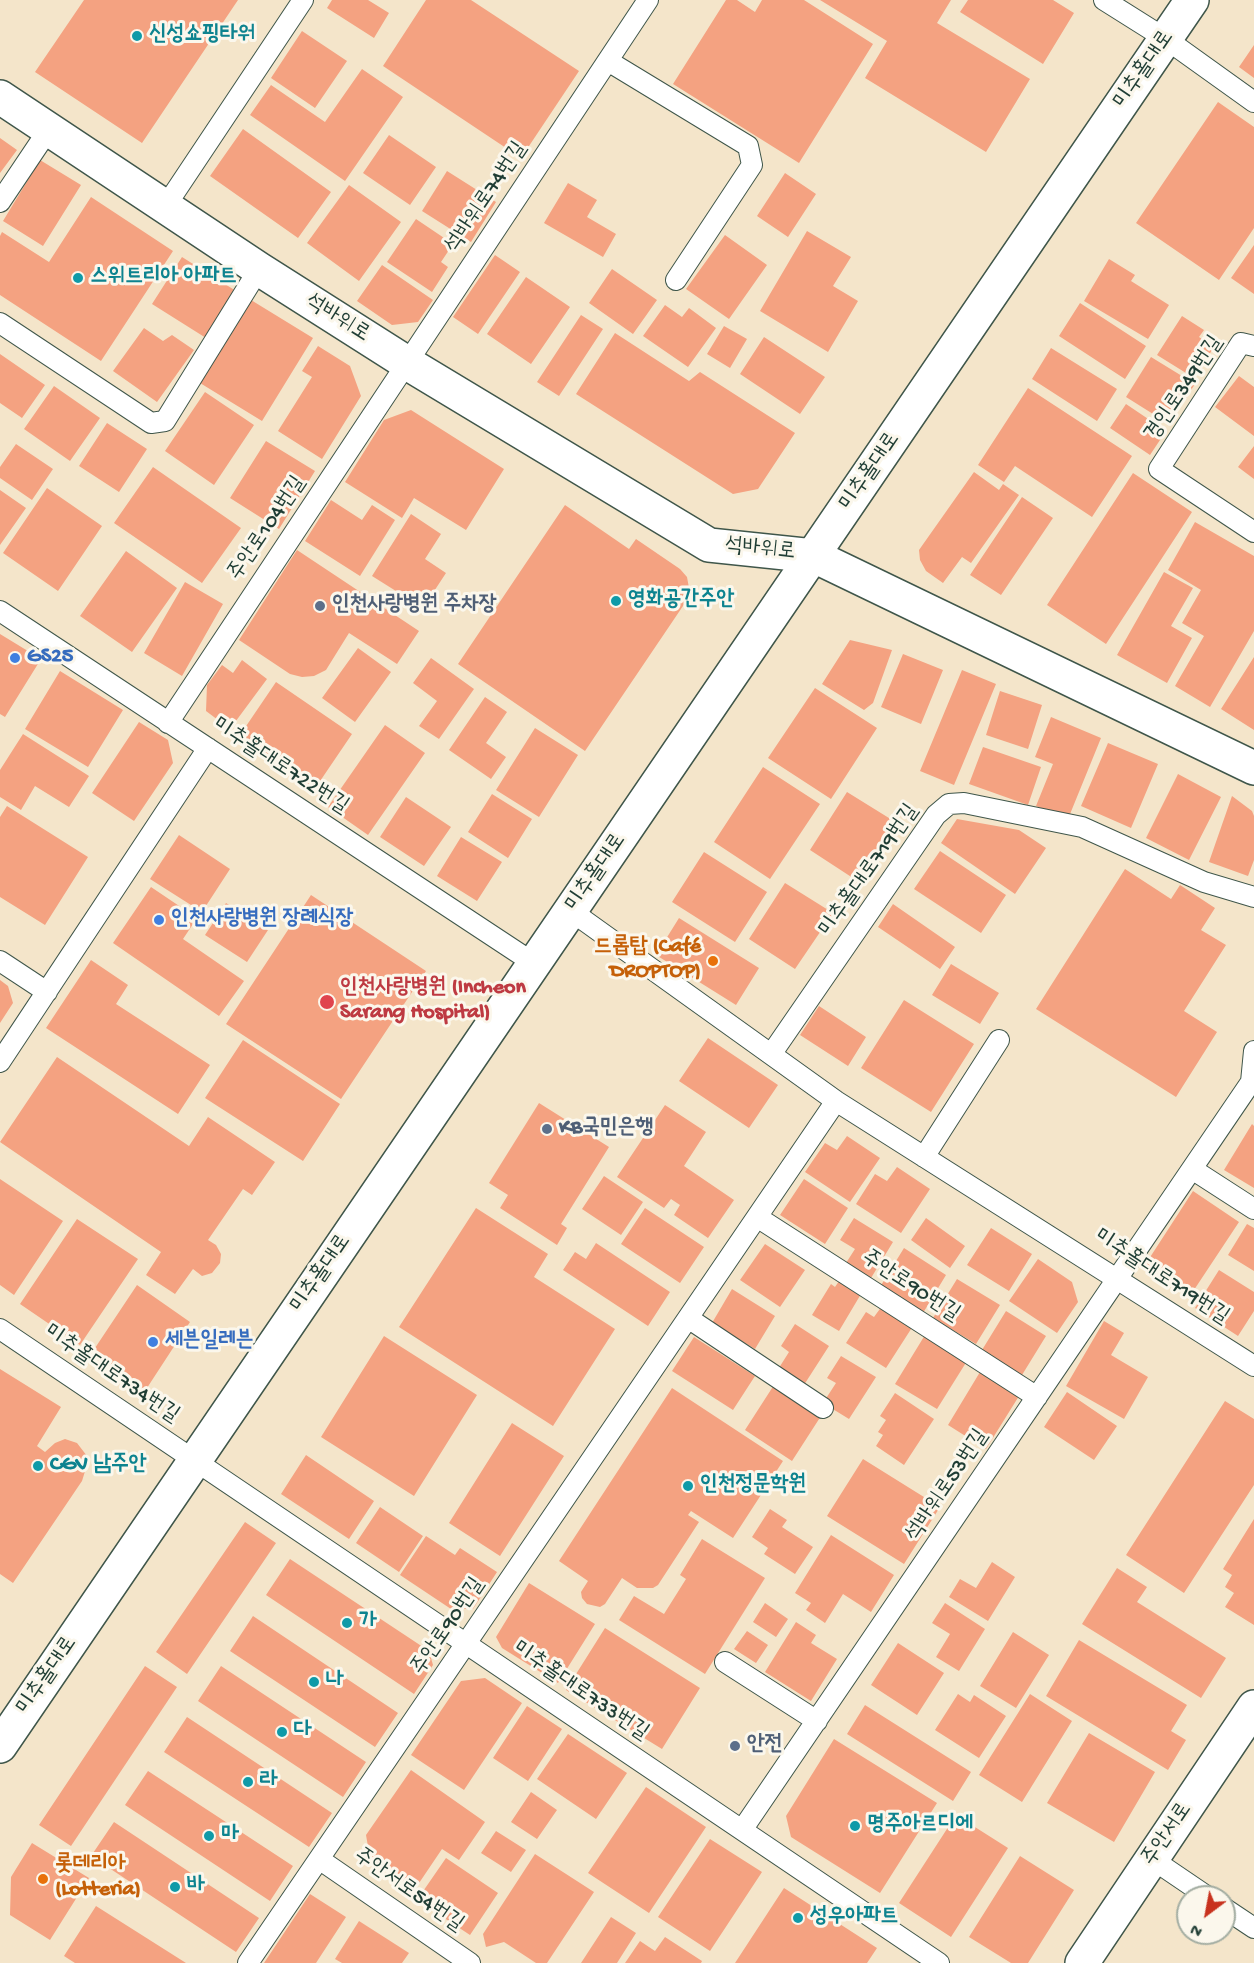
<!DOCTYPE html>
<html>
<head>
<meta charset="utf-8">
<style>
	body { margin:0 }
	#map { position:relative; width:1254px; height:1963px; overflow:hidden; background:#f4e5ca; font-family:"Gochi Hand",sans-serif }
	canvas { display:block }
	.north { position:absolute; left:1176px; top:1885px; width:60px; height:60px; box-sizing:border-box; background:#fbf7ec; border:2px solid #a3ada2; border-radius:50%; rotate:212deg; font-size:16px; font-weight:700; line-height:24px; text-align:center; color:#1f3d34 }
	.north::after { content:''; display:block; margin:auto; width:21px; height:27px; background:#c8321e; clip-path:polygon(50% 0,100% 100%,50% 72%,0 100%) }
</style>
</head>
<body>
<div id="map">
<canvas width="1254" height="1963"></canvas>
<div class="north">N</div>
</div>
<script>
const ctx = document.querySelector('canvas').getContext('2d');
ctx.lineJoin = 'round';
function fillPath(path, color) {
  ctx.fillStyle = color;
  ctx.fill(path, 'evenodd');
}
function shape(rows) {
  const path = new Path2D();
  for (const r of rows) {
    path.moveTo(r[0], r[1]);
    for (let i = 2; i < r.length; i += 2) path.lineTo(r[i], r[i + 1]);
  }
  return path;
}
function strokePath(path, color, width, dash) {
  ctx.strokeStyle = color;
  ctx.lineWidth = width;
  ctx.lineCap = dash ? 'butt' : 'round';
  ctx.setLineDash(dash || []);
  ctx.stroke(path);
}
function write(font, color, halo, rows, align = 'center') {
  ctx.font = font + ' "Gochi Hand","Poor Story",sans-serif';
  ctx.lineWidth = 6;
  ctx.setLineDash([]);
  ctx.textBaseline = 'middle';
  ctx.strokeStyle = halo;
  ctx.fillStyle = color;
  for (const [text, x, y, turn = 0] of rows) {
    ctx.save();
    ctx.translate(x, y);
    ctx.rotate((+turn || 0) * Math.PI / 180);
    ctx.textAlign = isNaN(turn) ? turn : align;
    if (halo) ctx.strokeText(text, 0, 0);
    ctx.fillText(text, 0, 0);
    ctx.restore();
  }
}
fillPath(shape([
	[84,0,238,0,142,143,35,72],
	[332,0,368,0,389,13,374,38,327,8],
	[426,0,471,0,579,71,521,158,383,66],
	[726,0,737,0,755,12,762,0,804,0,873,44,799,163,673,84],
	[820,0,951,0,937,23,1030,79,986,152,865,78,887,41],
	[968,0,1053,0,1074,13,1043,64,960,12],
	[302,31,347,61,315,108,271,78],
	[1254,45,1254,78,1239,67],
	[362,69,403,97,345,181,250,115,271,85,325,122],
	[1218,102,1254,127,1254,228,1219,280,1136,223],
	[243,129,331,192,298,238,210,176],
	[389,135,436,167,410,205,363,173],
	[0,138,17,150,0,173],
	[40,160,81,185,43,246,3,221],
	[447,171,496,202,471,242,422,211],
	[785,173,816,194,788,237,757,216],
	[568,183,597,200,587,217,616,234,603,257,544,223],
	[349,185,401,222,359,281,307,243],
	[91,197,173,251,101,361,0,295,0,236,2,232,49,262],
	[416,219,453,244,441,262,448,267,432,292,387,262],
	[807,231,851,257,833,286,858,301,828,352,760,311],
	[725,235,767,265,729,319,686,289],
	[1254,245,1254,294,1231,278],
	[495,255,520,272,478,334,453,317],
	[182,257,236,291,206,338,152,304],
	[1109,259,1135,275,1131,281,1169,305,1148,339,1084,301],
	[382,265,433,300,418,322,392,325,357,301],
	[612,269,657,300,633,334,589,303],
	[526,277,570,307,531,364,487,334],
	[251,300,313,338,262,421,200,383],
	[1080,303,1146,346,1125,379,1059,336],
	[665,305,682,317,689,308,716,328,688,367,643,336],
	[581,315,603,329,559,396,537,382],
	[1182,316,1204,330,1199,337,1214,347,1194,378,1157,355],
	[724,326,747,339,730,368,707,354],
	[144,328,163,341,172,335,194,350,157,402,113,371],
	[615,333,689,381,700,372,795,433,758,489,733,494,576,394],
	[764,337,825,377,800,414,740,374],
	[318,346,350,366,361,396,322,459,278,431,312,377,302,371],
	[1051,348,1117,389,1097,421,1032,379],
	[0,354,45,385,22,418,0,403],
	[1151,357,1195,384,1169,424,1126,397],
	[1239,376,1254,387,1254,436,1215,407],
	[54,386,100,418,70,461,24,429],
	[1028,388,1132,456,1092,517,1015,466,1004,482,978,465],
	[205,392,254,425,214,485,165,451],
	[1126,404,1166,431,1150,455,1110,428],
	[411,410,504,469,466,530,414,498,402,518,345,482,384,420],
	[107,423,147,449,119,492,79,466],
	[266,441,315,471,279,529,230,498],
	[16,444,53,469,32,500,0,478,0,467],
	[1254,446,1254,479,1238,467],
	[153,467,241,528,202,583,114,523],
	[974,472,999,490,1003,484,1019,495,971,563,962,557,943,583,926,571,920,560,919,550],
	[1133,473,1192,512,1106,644,1047,605],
	[47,488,102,526,58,591,3,553],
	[0,490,26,508,0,545],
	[1022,497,1053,518,1001,595,970,575],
	[331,500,362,520,372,505,395,520,360,576,305,541],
	[565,505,629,549,636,539,680,569,687,577,689,588,685,603,585,751,458,664],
	[411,514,441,534,425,559,446,573,423,608,372,576],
	[1195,522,1254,556,1254,631,1210,707,1175,686,1204,636,1182,623,1201,590,1168,570],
	[297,550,419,631,397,664,349,633,326,670,314,676,302,677,290,674,239,640],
	[126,551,177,588,132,652,80,616],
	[1164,572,1193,588,1171,626,1192,638,1167,683,1117,655],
	[185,582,223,604,182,676,144,653],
	[0,634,41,659,5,717,0,714],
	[850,640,892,650,873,703,864,710,822,684],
	[358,648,391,672,355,722,322,698],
	[903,654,943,670,921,724,881,707],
	[1254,657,1254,730,1221,709],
	[431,658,474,689,439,739,419,726,437,701,413,683],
	[242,660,267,679,230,729,206,711,207,685,222,665,233,673],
	[962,670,996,684,954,785,920,771],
	[60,671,123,710,88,767,25,729],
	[276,682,352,734,314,790,238,738],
	[815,688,877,728,831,799,768,758],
	[1000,691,1042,705,1028,749,986,735],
	[485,697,507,712,486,743,506,757,491,779,449,750],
	[1051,717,1101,738,1068,819,1036,806,1053,764,1035,757],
	[139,722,168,740,173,763,134,821,92,793],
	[385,725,425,753,368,835,328,807],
	[535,728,578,755,539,817,496,790],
	[23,734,89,776,69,807,35,786,21,810,0,797,0,770],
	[1108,743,1158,764,1131,828,1081,806],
	[983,747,1041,767,1028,805,969,784],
	[763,767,820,804,770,879,714,842],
	[1178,774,1221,797,1189,860,1146,838],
	[847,792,897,823,859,882,810,850],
	[492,794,532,819,508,858,468,832],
	[1232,796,1252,811,1254,816,1254,860,1248,876,1209,862],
	[406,797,451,827,424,866,380,837],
	[7,806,88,857,45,925,0,897,0,817],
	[957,819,1019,830,1046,848,1015,894,941,843],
	[179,835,230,869,202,912,150,879],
	[461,837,502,862,477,901,437,876],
	[940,851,1006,895,981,933,914,889],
	[704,852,767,892,735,942,672,902],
	[1125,869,1171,899,1180,885,1215,908,1201,930,1226,945,1184,1011,1217,1032,1176,1097,1036,1009],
	[785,883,833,913,795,969,749,939],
	[151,887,197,918,183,939,244,981,219,1016,113,943],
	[311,895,426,971,341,1099,226,1024],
	[226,903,268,930,247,962,205,935],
	[893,904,955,947,940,969,878,927],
	[679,918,759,968,736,1005,656,955],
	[91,960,128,985,116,1004,210,1065,178,1114,46,1028],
	[951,964,999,993,980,1024,932,995],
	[0,980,8,986,13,1003,0,1023],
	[904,1000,974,1044,931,1112,861,1068],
	[819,1006,866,1037,848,1066,800,1035],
	[708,1038,778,1085,749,1128,679,1081],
	[243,1040,340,1104,303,1161,205,1098],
	[57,1057,189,1146,208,1117,275,1162,252,1195,243,1189,208,1240,216,1245,221,1254,220,1263,212,1273,202,1276,193,1269,175,1294,146,1275,161,1252,0,1142],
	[539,1103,609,1147,561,1224,567,1228,557,1245,500,1208,508,1195,489,1183],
	[665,1105,706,1132,684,1166,734,1200,708,1238,674,1215,680,1205,671,1199,664,1208,617,1177],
	[1252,1124,1254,1126,1254,1188,1224,1170],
	[847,1136,880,1158,850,1202,805,1172,825,1143,837,1150],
	[897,1167,930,1189,901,1233,856,1204,875,1174,887,1181],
	[604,1176,643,1202,621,1235,582,1209],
	[0,1179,63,1221,14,1295,0,1285],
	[804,1179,848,1208,825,1244,780,1215],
	[1193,1191,1239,1222,1190,1296,1145,1265],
	[476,1208,548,1254,534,1277,615,1329,553,1426,399,1327],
	[645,1208,704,1247,680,1283,621,1244],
	[854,1218,893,1242,871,1278,846,1263,855,1249,840,1240],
	[926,1218,965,1246,950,1268,911,1240],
	[77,1219,138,1259,80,1345,20,1304],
	[1247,1224,1254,1228,1254,1271,1228,1255],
	[991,1228,1032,1254,1009,1291,967,1265],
	[596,1243,670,1292,648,1326,563,1270,575,1252,586,1259],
	[765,1244,805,1270,780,1307,740,1280],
	[904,1248,946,1275,923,1313,880,1287],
	[1038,1259,1072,1282,1078,1302,1057,1333,1009,1301],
	[1219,1270,1254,1292,1254,1311,1238,1336,1195,1308],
	[957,1279,1000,1305,976,1344,933,1318],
	[839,1281,861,1294,839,1331,812,1315,831,1284,835,1287],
	[137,1285,190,1322,145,1391,91,1354],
	[732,1289,775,1316,755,1349,712,1323],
	[882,1306,913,1326,886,1368,846,1343,866,1312,874,1317],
	[1006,1311,1046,1336,1022,1375,982,1350],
	[1104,1321,1124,1333,1111,1355,1148,1377,1124,1419,1066,1386],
	[795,1324,829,1346,802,1388,777,1371,789,1352,781,1346],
	[925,1335,967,1361,937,1409,895,1384],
	[384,1336,477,1395,414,1496,321,1437],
	[694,1337,755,1376,733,1410,672,1371],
	[841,1356,876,1377,849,1419,823,1403,836,1383,827,1378],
	[0,1369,61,1407,37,1446,45,1452,55,1443,65,1439,77,1443,87,1456,86,1468,82,1481,13,1583,0,1574],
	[980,1372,1019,1396,986,1449,948,1425],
	[774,1385,821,1416,792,1461,745,1430],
	[672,1388,783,1461,733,1538,691,1511,688,1515,699,1522,658,1585,653,1588,637,1588,622,1578,605,1604,600,1607,587,1604,582,1598,581,1592,588,1581,559,1561],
	[1067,1392,1117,1426,1094,1460,1044,1427],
	[895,1393,934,1419,904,1465,876,1446,883,1435,878,1432,886,1420,880,1416],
	[1225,1401,1254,1419,1254,1485,1184,1593,1126,1555],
	[512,1423,564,1456,500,1556,449,1523],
	[306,1455,374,1501,349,1539,281,1494],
	[863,1459,940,1507,904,1564,827,1516],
	[380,1507,423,1536,399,1572,356,1543],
	[770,1509,787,1520,782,1527,813,1547,795,1574,764,1554,768,1548,752,1537],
	[1254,1519,1254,1625,1225,1607,1234,1593,1225,1587,1232,1575,1223,1569],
	[245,1522,276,1543,187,1674,156,1652],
	[831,1535,894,1575,871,1612,843,1594,825,1623,806,1610,811,1603,795,1593],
	[426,1536,455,1555,460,1548,497,1572,473,1609,451,1609,400,1575],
	[702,1539,765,1578,705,1674,619,1620,634,1596,664,1614,686,1579,680,1575],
	[290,1559,429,1651,433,1665,414,1694,266,1595],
	[992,1562,1015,1577,988,1621,949,1597,960,1579,976,1588],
	[1117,1568,1147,1587,1137,1602,1226,1658,1201,1698,1082,1624],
	[529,1583,595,1624,558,1683,502,1648,496,1637],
	[765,1603,788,1619,776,1637,753,1622],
	[945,1603,985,1629,959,1671,936,1657,950,1634,932,1623],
	[253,1616,398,1713,375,1747,230,1651],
	[796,1622,816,1635,811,1643,837,1659,811,1701,765,1672],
	[605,1628,700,1688,662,1749,566,1690],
	[747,1631,768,1645,756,1663,734,1649],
	[1013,1632,1049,1655,1016,1708,980,1686],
	[1079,1640,1187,1705,1171,1731,1186,1740,1168,1770,1046,1696],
	[898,1643,944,1673,917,1715,871,1685],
	[145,1666,177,1687,71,1846,39,1825],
	[221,1666,366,1762,343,1797,198,1701],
	[485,1678,522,1703,464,1790,411,1755,461,1681],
	[958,1694,970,1702,974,1695,1006,1716,979,1758,935,1730],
	[1030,1694,1072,1721,1022,1802,979,1775],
	[865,1705,971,1772,953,1801,847,1734],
	[527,1706,562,1729,528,1781,493,1758],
	[187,1717,332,1813,309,1847,164,1752],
	[1089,1733,1155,1772,1114,1842,1047,1803],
	[568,1734,627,1773,596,1819,537,1779],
	[834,1739,937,1803,880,1893,791,1837,786,1816],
	[411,1770,485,1822,459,1860,442,1849,415,1889,370,1858,366,1835],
	[148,1771,293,1866,270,1901,125,1805],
	[646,1787,706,1827,649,1913,588,1873],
	[531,1792,557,1810,537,1839,511,1822],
	[956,1815,1008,1848,951,1937,899,1903],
	[114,1822,259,1918,236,1952,91,1856],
	[496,1831,526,1850,511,1872,481,1853],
	[710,1839,762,1872,710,1951,658,1917],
	[32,1843,89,1878,50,1940,10,1915,11,1877],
	[535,1854,594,1892,547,1963,536,1963,504,1942,486,1947,483,1934],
	[1020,1856,1074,1890,1028,1963,1011,1963,969,1937],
	[446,1858,498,1893,470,1935,417,1900],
	[784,1888,877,1948,867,1963,735,1963],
	[310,1894,346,1917,316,1963,264,1963],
	[96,1906,186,1963,75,1963,64,1956],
	[611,1917,636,1933,617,1963,581,1963],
	[359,1921,409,1953,402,1963,342,1963,335,1959],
	[665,1937,702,1961,701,1963,625,1963,640,1941,655,1951]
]), '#f4a281');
const service = shape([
	[1104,0,1166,39,1254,102],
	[608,61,748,146,752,165,676,280],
	[0,202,49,129],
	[165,207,303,0],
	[0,323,151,423,165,421,259,269],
	[1254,346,1241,343,1159,469,1254,532],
	[0,611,535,964],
	[168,723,648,0],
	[571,911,836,1101,1254,1366],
	[0,961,47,992],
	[772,1053,936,815,949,804,964,803,1082,827,1204,882,1254,897],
	[0,1062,208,748],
	[924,1157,999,1040],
	[1192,1169,1254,1209],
	[757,1217,1037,1397],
	[688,1318,823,1408],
	[0,1329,939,1963],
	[725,1662,817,1721],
	[742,1830,1251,1082,1254,1051],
	[319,1859,470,1963],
	[1152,1859,1208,1897],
	[1224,1908,1254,1928],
	[248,1963,836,1101]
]);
const tertiary = shape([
	[0,97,259,269,407,363,709,545,814,556,1254,768],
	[1082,1963,1254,1707]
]);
const secondary = shape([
	[0,1746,1192,0]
]);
strokePath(service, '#3f564a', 22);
strokePath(tertiary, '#3f564a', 36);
strokePath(secondary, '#3f564a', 36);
strokePath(service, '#fff', 20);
strokePath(tertiary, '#fff', 33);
strokePath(secondary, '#fff', 33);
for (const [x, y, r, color] of [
	[137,36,6,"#0f9aa8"],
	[78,278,6,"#0f9aa8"],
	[616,601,6,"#0f9aa8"],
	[320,606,6,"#5c6f8a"],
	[15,658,6,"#3f7fe0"],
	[159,920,6,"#3f7fe0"],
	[713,961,6,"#e8710a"],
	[327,1002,8,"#e0444e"],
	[547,1129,6,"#5c6f8a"],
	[153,1342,6,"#3f7fe0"],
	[38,1466,6,"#0f9aa8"],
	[688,1486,6,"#0f9aa8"],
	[347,1623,6,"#0f9aa8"],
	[314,1682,6,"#0f9aa8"],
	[282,1732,6,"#0f9aa8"],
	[735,1746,6,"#5c6f8a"],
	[248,1782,6,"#0f9aa8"],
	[855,1826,6,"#0f9aa8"],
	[209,1836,6,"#0f9aa8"],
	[43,1879,6,"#e8710a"],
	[175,1887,6,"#0f9aa8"],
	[798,1918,6,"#0f9aa8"]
]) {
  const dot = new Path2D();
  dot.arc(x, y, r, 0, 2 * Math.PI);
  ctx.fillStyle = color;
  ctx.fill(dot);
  strokePath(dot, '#fbf7ec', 2);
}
write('bold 22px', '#0d838f', '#fbf7ec', [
	["신성쇼핑타워",149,36],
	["스위트리아 아파트",90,278],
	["영화공간주안",628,601],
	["CGV 남주안",50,1466],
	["인천정문학원",700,1486],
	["가",359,1623],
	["나",326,1682],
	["다",294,1732],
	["라",260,1782],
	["명주아르디에",867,1826],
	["마",221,1836],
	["바",187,1887],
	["성우아파트",810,1918]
], 'left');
write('22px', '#1f3d34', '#fbf7ec', [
	["미추홀대로",1145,70,-56],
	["석바위로74번길",487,198,-56],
	["석바위로",337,319,32],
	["경인로349번길",1185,389,-56],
	["미추홀대로",871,472,-56],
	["주안로104번길",268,529,-56],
	["석바위로",760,550,6],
	["미추홀대로722번길",280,767,33],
	["미추홀대로719번길",870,871,-55],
	["미추홀대로",597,873,-56],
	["미추홀대로",322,1274,-56],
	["미추홀대로719번길",1161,1278,33],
	["주안로90번길",910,1287,33],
	["미추홀대로734번길",111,1375,34],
	["석바위로53번길",948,1486,-56],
	["주안로90번길",449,1627,-56],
	["미추홀대로",48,1676,-56],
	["미추홀대로733번길",580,1692,34],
	["주안서로",1168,1835,-56],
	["주안서로54번길",408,1891,35]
]);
write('bold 22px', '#4e5e75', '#fbf7ec', [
	["인천사랑병원 주차장",332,606],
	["KB국민은행",559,1129],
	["안전",747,1746]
], 'left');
write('bold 22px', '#366cbe', '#fbf7ec', [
	["GS25",27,658],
	["인천사랑병원 장례식장",171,920],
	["세븐일레븐",165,1342]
], 'left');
write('bold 22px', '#c56008', '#fbf7ec', [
	["드롭탑 (Café",701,948],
	["DROPTOP)",701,973],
	["롯데리아",55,1866,"left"],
	["(Lotteria)",55,1891,"left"]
], 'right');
write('bold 22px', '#be3a42', '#fbf7ec', [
	["인천사랑병원 (Incheon",340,989],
	["Sarang Hospital)",340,1014]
], 'left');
</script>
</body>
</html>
